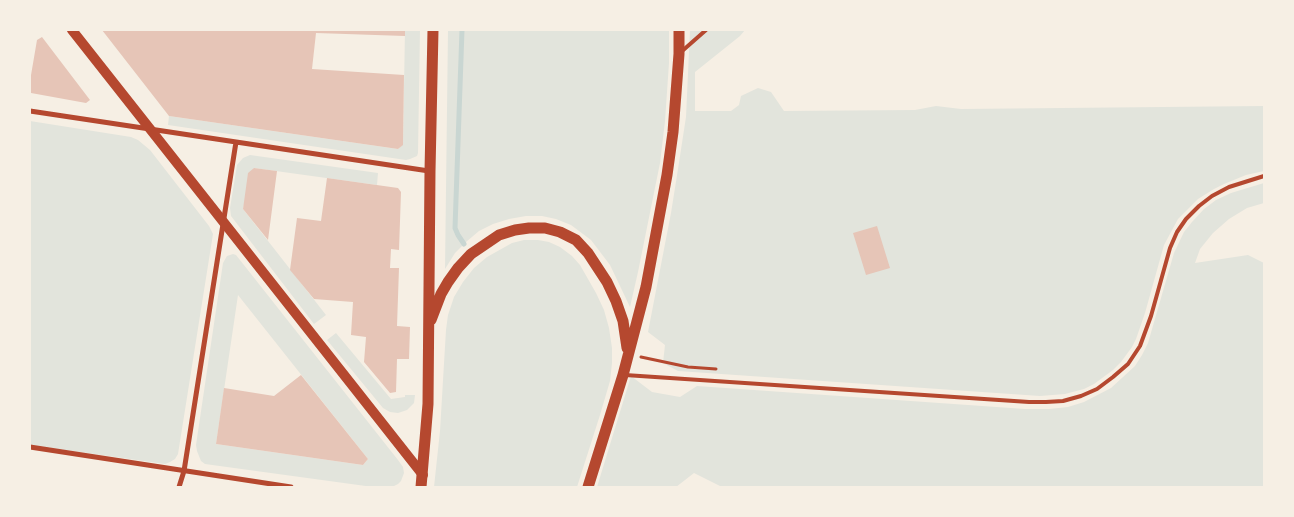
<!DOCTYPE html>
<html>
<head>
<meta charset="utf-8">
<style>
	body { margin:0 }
	#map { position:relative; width:1294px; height:517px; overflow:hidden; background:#f6efe4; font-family:Montserrat,sans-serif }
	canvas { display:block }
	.frame { position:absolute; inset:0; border:31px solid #f6efe4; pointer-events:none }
</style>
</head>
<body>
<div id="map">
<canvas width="1294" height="517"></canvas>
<div class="frame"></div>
</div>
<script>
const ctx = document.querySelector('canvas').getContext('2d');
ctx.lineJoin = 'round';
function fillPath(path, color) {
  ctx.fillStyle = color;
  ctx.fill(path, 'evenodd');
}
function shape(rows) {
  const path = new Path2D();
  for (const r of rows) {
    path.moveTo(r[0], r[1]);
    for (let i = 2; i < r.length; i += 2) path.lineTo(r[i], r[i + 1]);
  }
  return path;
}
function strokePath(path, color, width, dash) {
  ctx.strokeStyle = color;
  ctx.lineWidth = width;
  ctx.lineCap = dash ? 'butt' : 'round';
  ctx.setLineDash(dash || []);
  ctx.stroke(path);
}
fillPath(shape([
	[405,30,420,30,418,153,417,156,410,159,406,160,168,125,169,116,398,149,403,144],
	[448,30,669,30,669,63,665,121,660,163,638,272,630,307,610,265,591,240,571,225,556,219,542,216,526,216,509,219,493,224,479,231,466,242,455,253,445,269],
	[690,30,745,30,740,36,695,72,695,111,731,111,739,105,741,96,758,88,771,92,784,111,915,110,936,106,961,109,1264,106,1264,171,1246,175,1224,184,1214,189,1198,199,1178,219,1164,245,1145,313,1136,339,1132,347,1121,362,1113,370,1094,384,1084,389,1065,394,1040,396,678,371,663,363,665,345,648,332,671,213,678,169,686,117],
	[30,121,131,137,138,140,150,150,209,226,213,234,178,454,175,459,170,462,165,464,30,445],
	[250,155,378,173,377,185,254,168,243,209,326,315,314,324,231,216,230,208,237,165,243,158],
	[1264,183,1264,203,1247,208,1229,219,1213,233,1200,249,1195,263,1248,255,1264,263,1264,487,722,487,694,473,676,487,597,487,631,376,652,392,680,397,697,386,1025,409,1049,409,1068,407,1084,402,1111,388,1135,366,1142,355,1148,343,1174,253,1184,232,1192,222,1204,209,1216,200,1231,193],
	[524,240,538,240,549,242,560,247,572,256,580,265,596,293,604,310,609,328,612,348,612,363,610,381,600,415,577,487,434,487,440,431,446,330,448,315,454,297,463,282,474,268,487,257,512,243],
	[233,254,236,255,398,460,403,467,404,473,401,481,398,484,392,487,373,487,205,464,201,461,197,451,196,445,223,263,227,256],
	[238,295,368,459,363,465,216,444],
	[336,333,391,399,405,397,405,395,415,395,414,403,407,410,398,413,390,412,383,408,327,340]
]), '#e2e4dc');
strokePath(shape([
	[462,30,455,228,458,235,464,244]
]), '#c9d6d2', 5);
fillPath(shape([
	[102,30,405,30,405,36,316,33,312,69,404,75,403,145,398,149,169,116],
	[42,37,90,100,86,103,31,93,30,81,37,40],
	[254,168,277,171,268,240,243,209,248,173],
	[327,178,398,188,401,192,399,250,391,249,390,268,399,268,397,326,410,327,409,359,397,359,396,392,390,393,364,362,366,337,351,335,353,302,314,299,290,270,297,218,321,221],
	[877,226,890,268,866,275,853,233],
	[301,375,368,459,363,465,216,444,224,388,274,396]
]), '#e6c5b7');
strokePath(shape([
	[641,357,688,367,716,369]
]), '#b5482f', 3);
strokePath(shape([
	[681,52,706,30],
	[625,375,1029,402,1046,402,1063,401,1081,396,1097,389,1113,377,1128,364,1140,346,1151,316,1170,248,1177,232,1186,219,1199,206,1212,196,1229,187,1264,176]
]), '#b5482f', 4);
strokePath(shape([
	[30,111,429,171],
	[30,447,291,487],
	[179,487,184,471,236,142]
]), '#b5482f', 5);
strokePath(shape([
	[72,30,423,475]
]), '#b5482f', 10);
strokePath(shape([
	[431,320,441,294,448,282,458,268,471,254,499,235,515,230,529,228,545,228,560,232,576,240,588,253,607,282,616,301,623,321,627,348],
	[421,487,428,404,430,171,433,30],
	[588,487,623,375,646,287,667,175,673,132,679,54,679,30]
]), '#b5482f', 11);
</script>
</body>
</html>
